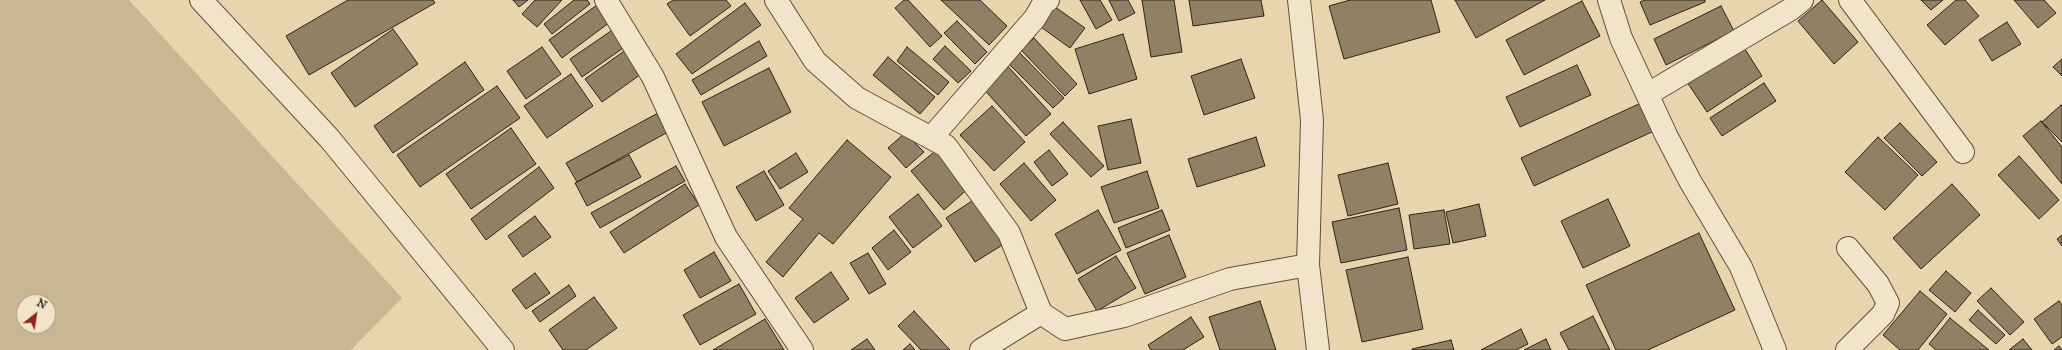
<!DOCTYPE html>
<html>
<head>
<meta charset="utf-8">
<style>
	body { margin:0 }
	#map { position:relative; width:2062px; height:350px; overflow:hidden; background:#e9d5ad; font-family:"IM FELL Great Primer",serif }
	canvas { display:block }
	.north { position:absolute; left:16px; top:294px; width:40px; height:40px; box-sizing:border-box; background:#f1e4ca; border:1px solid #a39784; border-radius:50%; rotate:30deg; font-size:11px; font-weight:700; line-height:16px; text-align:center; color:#2e241a }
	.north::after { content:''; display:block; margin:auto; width:14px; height:18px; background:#8f2418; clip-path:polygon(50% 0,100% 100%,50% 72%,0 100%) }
</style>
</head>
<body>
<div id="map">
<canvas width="2062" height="350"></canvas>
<div class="north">N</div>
</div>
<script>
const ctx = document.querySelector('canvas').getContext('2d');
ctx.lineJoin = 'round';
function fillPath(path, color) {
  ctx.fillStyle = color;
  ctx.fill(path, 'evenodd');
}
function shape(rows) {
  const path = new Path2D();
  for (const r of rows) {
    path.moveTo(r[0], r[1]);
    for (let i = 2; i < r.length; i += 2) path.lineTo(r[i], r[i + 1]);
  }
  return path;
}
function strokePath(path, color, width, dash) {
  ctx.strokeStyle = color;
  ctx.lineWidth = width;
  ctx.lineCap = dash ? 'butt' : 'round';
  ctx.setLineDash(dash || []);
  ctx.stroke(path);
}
fillPath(shape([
	[0,0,129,0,402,298,351,350,0,350],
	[24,302,48,302,48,326,24,326]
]), '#c9b794');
const building = shape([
	[348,0,433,0,435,3,309,75,286,36,348,0],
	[513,0,528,0,519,7,513,0],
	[535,0,562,0,537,27,522,14,535,0],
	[574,0,587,0,590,4,552,34,544,24,574,0],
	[673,0,726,0,731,6,690,36,667,4,673,0],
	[904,0,908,0,942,36,930,47,895,8,904,0],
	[941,0,980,0,1007,26,989,45,941,0],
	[1080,0,1100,0,1112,20,1096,29,1080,0],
	[1109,0,1128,0,1135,13,1119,21,1109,0],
	[1142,0,1174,0,1182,52,1151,57,1142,0],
	[1189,0,1261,0,1264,16,1193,26,1189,0],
	[1350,0,1431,0,1440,32,1344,59,1329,6,1350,0],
	[1455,0,1545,0,1476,38,1455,0],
	[1645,0,1705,0,1705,2,1650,25,1640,2,1645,0],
	[1822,0,1858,42,1834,64,1798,21,1822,0],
	[1921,0,1943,0,1931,10,1921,0],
	[1956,0,1965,0,1979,16,1945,45,1927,25,1956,0],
	[2014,0,2044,0,2056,13,2038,28,2014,0],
	[1582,1,1600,36,1524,75,1506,40,1582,1],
	[601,2,614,19,562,58,549,40,601,2],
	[1048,2,1085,28,1070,48,1034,22,1048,2],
	[745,3,761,25,692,74,676,54,745,3],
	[1721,6,1734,31,1666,65,1654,39,1721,6],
	[957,21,987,52,975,64,944,33,957,21],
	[2007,22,2021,44,1992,61,1979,40,2007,22],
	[393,29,418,64,355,107,331,73,393,29],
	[614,29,626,46,582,77,570,59,614,29],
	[1123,34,1137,79,1089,94,1075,49,1123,34],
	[1034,38,1077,84,1065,96,1021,50,1034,38],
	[759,41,767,56,701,95,692,80,759,41],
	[945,46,971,71,958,83,933,59,945,46],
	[1743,46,1762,76,1707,112,1687,82,1743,46],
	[542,47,561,74,526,99,507,71,542,47],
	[907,47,949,82,938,95,897,61,907,47],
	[627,49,644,72,602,102,585,79,627,49],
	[1016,49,1064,98,1053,108,1005,60,1016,49],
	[888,57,935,97,920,114,873,75,888,57],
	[1241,59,1255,98,1204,115,1191,76,1241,59],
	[2062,59,2062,76,2053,67,2062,59],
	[465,62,484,90,393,153,374,126,465,62],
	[1005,63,1051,114,1026,136,981,86,1005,63],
	[1577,65,1591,95,1520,127,1506,97,1577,65],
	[769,68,791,112,724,146,702,102,769,68],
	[571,74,593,106,547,138,524,106,571,74],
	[1764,83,1776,101,1722,136,1710,118,1764,83],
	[497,86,520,118,420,187,397,155,497,86],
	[1641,103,1654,131,1534,186,1521,158,1641,103],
	[2061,105,2062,106,2062,142,2042,122,2061,105],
	[992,106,1025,142,994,171,960,135,992,106],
	[658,113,668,132,577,182,566,163,658,113],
	[1131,119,1141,163,1108,170,1098,126,1131,119],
	[2041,121,2062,147,2062,184,2023,136,2041,121],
	[1063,122,1104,166,1091,177,1050,134,1063,122],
	[1900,123,1937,162,1922,176,1884,138,1900,123],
	[511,128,536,164,471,209,446,174,511,128],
	[905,133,924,152,906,168,888,148,905,133],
	[1256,137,1265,166,1197,187,1188,159,1256,137],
	[1878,137,1918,175,1885,210,1845,172,1878,137],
	[847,140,891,177,833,244,819,233,783,277,766,262,803,219,789,208,847,140],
	[939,148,971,186,944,210,911,171,939,148],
	[1049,150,1068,174,1052,186,1034,162,1049,150],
	[796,153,808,172,780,189,768,171,796,153],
	[629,155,641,177,587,206,575,183,629,155],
	[2019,156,2059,200,2039,219,1998,175,2019,156],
	[1024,163,1056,200,1031,221,1000,184,1024,163],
	[1388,163,1398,204,1348,216,1338,175,1388,163],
	[676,166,685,181,600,228,591,213,676,166],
	[539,167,554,188,486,240,471,219,539,167],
	[764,171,784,205,756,221,736,187,764,171],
	[1147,171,1159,208,1114,223,1101,187,1147,171],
	[685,184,699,205,624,253,610,232,685,184],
	[1952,184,1980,215,1921,269,1893,238,1952,184],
	[918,194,942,226,913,248,889,217,918,194],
	[975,199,1004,244,975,262,946,218,975,199],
	[1608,199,1630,246,1583,268,1561,221,1608,199],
	[1479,204,1486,236,1453,243,1446,212,1479,204],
	[1399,208,1407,250,1341,263,1332,222,1399,208],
	[1098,210,1121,250,1077,274,1055,234,1098,210],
	[1162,210,1170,230,1126,248,1118,228,1162,210],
	[1444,210,1450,244,1414,249,1409,215,1444,210],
	[535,216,551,237,523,257,508,236,535,216],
	[894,230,911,252,888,270,872,248,894,230],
	[1699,233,1735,310,1648,350,1616,350,1586,285,1699,233],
	[1169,235,1186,277,1145,294,1127,253,1169,235],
	[2062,235,2062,246,2057,239,2062,235],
	[714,252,731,281,700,298,684,270,714,252],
	[868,253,886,284,869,294,850,263,868,253],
	[1116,256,1136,288,1097,311,1078,279,1116,256],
	[1408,257,1423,329,1362,342,1346,270,1408,257],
	[1946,271,1971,293,1955,312,1929,290,1946,271],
	[831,272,849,299,814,323,795,298,831,272],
	[535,273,550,293,526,309,512,290,535,273],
	[739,284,756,314,700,345,683,315,739,284],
	[569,285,576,296,540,322,532,311,569,285],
	[1991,288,2024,322,2010,335,1977,301,1991,288],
	[1920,291,1947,314,1918,350,1900,350,1883,335,1920,291],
	[594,297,617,328,586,350,563,350,549,330,594,297],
	[1260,301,1276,350,1220,350,1209,317,1260,301],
	[2059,301,2062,305,2062,337,2052,344,2034,319,2059,301],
	[1978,310,2005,335,1996,344,1969,320,1978,310],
	[914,311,950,350,921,350,898,326,914,311],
	[1593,316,1610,350,1569,350,1560,333,1593,316],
	[1191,317,1204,337,1183,350,1151,350,1148,345,1191,317],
	[1950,318,1989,350,1936,350,1929,344,1950,318],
	[765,319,784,350,713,350,765,319],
	[1521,329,1528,344,1516,350,1481,350,1521,329],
	[867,339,875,350,851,350,867,339],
	[1546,339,1551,350,1524,350,1546,339],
	[2023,339,2032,350,2009,350,2023,339],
	[1451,340,1454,350,1412,350,1412,349,1451,340],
	[910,344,915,350,903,350,910,344],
	[2059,346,2062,350,2054,350,2059,346]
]);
fillPath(building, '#8f8066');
strokePath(building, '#2e241a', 1);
const minor = shape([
	[201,0,329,138,503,350],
	[606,0,653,77,726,237,802,350],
	[776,0,815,61,857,98,946,146,1009,233,1041,313,1065,329,1124,316,1230,279,1308,265],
	[1299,0,1312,120,1308,265,1318,350],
	[1609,0,1621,38,1666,135,1690,181,1741,267,1775,350],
	[1850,0,1963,152],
	[1648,94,1791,9,1802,0],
	[931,138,1035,18,1045,1,1048,0],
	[981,350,1041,313],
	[1847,350,1883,314,1888,303,1878,284,1848,248]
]);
strokePath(minor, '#5d503f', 24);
strokePath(minor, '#f1e4ca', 22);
</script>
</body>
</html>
